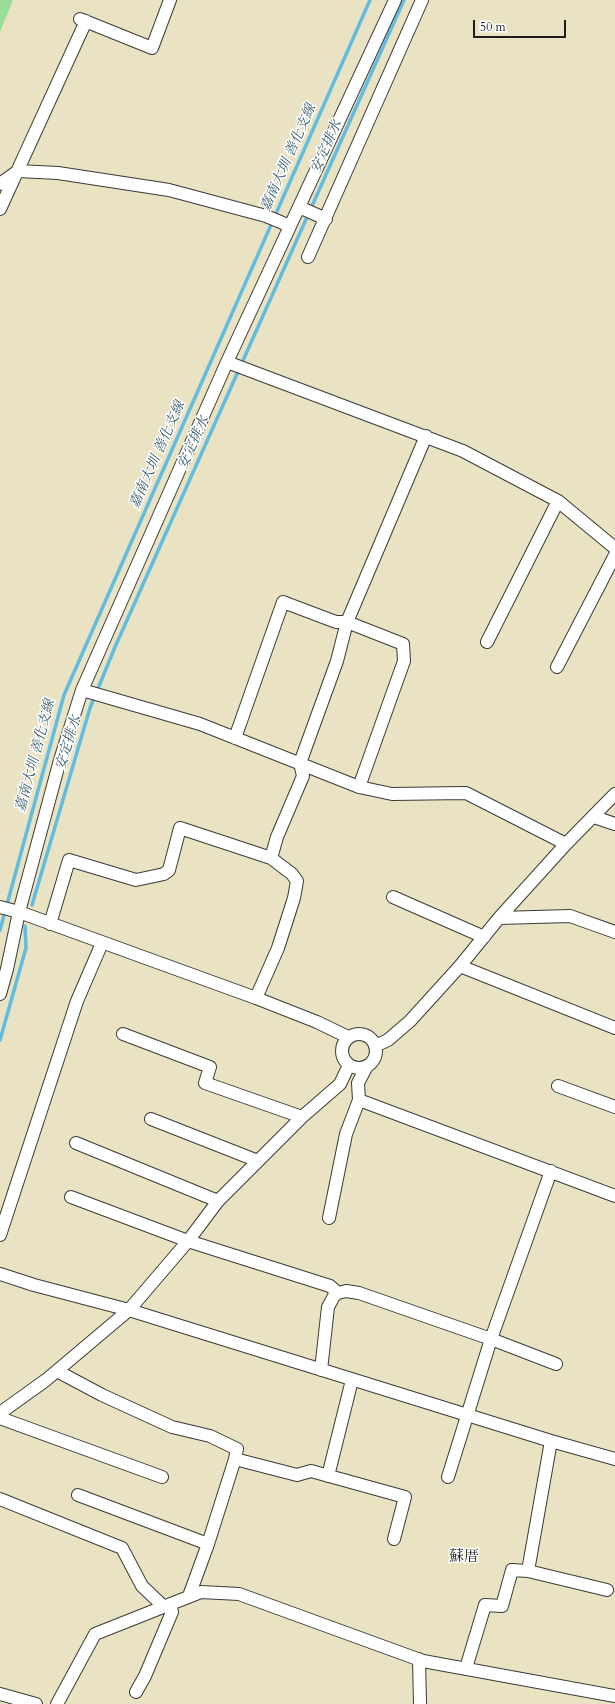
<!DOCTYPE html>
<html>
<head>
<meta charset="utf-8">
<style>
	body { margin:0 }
	#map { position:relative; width:615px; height:1704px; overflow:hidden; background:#e9e3c3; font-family:Cardo,serif }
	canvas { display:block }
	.scale { position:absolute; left:473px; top:20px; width:93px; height:18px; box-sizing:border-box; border:2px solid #1c1c1c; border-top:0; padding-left:5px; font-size:12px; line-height:14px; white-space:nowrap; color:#1c1c1c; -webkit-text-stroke:3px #fff; paint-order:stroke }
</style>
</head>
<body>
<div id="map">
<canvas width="615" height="1704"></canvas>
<div class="scale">50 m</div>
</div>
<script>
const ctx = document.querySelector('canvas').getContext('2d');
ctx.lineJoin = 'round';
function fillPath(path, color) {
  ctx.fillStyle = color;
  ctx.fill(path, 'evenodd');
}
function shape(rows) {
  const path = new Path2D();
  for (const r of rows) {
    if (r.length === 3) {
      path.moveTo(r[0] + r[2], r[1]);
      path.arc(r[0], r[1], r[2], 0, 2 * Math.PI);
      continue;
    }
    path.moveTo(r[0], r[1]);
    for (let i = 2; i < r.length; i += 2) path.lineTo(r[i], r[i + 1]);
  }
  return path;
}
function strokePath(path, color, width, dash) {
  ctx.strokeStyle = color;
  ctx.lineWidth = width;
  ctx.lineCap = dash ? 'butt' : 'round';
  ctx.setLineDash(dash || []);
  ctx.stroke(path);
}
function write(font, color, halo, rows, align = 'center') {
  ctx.font = font + ' Cardo,"Noto Serif TC",serif';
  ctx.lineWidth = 3;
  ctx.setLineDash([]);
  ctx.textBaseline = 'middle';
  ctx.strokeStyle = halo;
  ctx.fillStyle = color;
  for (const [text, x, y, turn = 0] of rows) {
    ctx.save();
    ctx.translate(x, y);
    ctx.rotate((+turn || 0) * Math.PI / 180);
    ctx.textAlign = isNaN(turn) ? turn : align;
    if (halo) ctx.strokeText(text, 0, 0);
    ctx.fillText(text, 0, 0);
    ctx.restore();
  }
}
fillPath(shape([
	[0,0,13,0,0,32]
]), '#98de97');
strokePath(shape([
	[32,905,90,708,115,647,404,0],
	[0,930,64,695,370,0],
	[0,1040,26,948,25,926]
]), '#62bcdf', 3.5);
const minor = shape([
	[80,19,152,48,170,0],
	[0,184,18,171,58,173,169,190,266,216,290,226],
	[299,207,326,219],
	[0,209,86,21],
	[308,257,422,0],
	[227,362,463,451,558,501,615,548],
	[487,642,558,501],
	[557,667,615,555],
	[82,690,200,724,359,787,392,794,466,793,566,844],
	[235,738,283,602,336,622,347,622,403,644,404,661,359,787],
	[594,817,615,824],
	[393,897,484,937],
	[0,907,19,912,256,998,317,1022,348,1037],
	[499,918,570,916,615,932],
	[50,924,69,860,136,880,164,874,169,870,180,828,271,858],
	[460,966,615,1028],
	[0,994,7,969,19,912,60,760,82,690,227,362,395,0],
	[256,998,278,948,294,898,297,881,292,874,271,858,277,837,303,776,300,763,337,661,347,622,426,436],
	[359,1051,17],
	[123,1034,210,1067,205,1083,302,1117],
	[375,1046,388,1040,410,1021,460,966,499,918,566,844,615,794],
	[367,1066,358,1083,359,1100,615,1196],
	[558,1086,615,1107],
	[151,1119,258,1161],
	[76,1143,218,1201],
	[71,1197,188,1241,330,1286,338,1293],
	[329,1218,346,1134,359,1100],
	[0,1235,77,1001,102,943],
	[0,1274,34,1285,129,1310,551,1441,615,1459],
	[321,1370,328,1307,334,1296,338,1293,346,1291,359,1293,491,1339,556,1364],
	[57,1371,102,1395,172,1427,210,1436,237,1449,235,1459,208,1544,189,1596],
	[0,1413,46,1380,129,1310,188,1241,218,1201,302,1117,340,1084,349,1065],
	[0,1418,162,1477],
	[551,1441,528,1571,607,1590],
	[235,1459,297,1475,311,1471,405,1497,394,1539],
	[328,1476,352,1380],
	[448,1477,491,1339,551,1171],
	[78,1495,208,1544],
	[0,1499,122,1548,142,1586,163,1606],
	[419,1659,420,1704],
	[466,1668,485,1605,502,1606,512,1570,528,1571],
	[136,1692,145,1676,172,1612,170,1604],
	[0,1694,36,1704],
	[57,1704,95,1634,201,1592,239,1594,423,1661,615,1696]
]);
strokePath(minor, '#3b3a35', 14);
strokePath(minor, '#fff', 12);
write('italic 14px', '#385c6a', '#fff', [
	["安定排水",327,147,-66],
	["嘉南大圳 善化支線",289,158,-66],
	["安定排水",194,443,-66],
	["嘉南大圳 善化支線",158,455,-66],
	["安定排水",69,743,-73],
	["嘉南大圳 善化支線",36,756,-75]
]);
write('15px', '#1c1c1c', '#fff', [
	["蘇厝",464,1558]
]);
</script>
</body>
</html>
